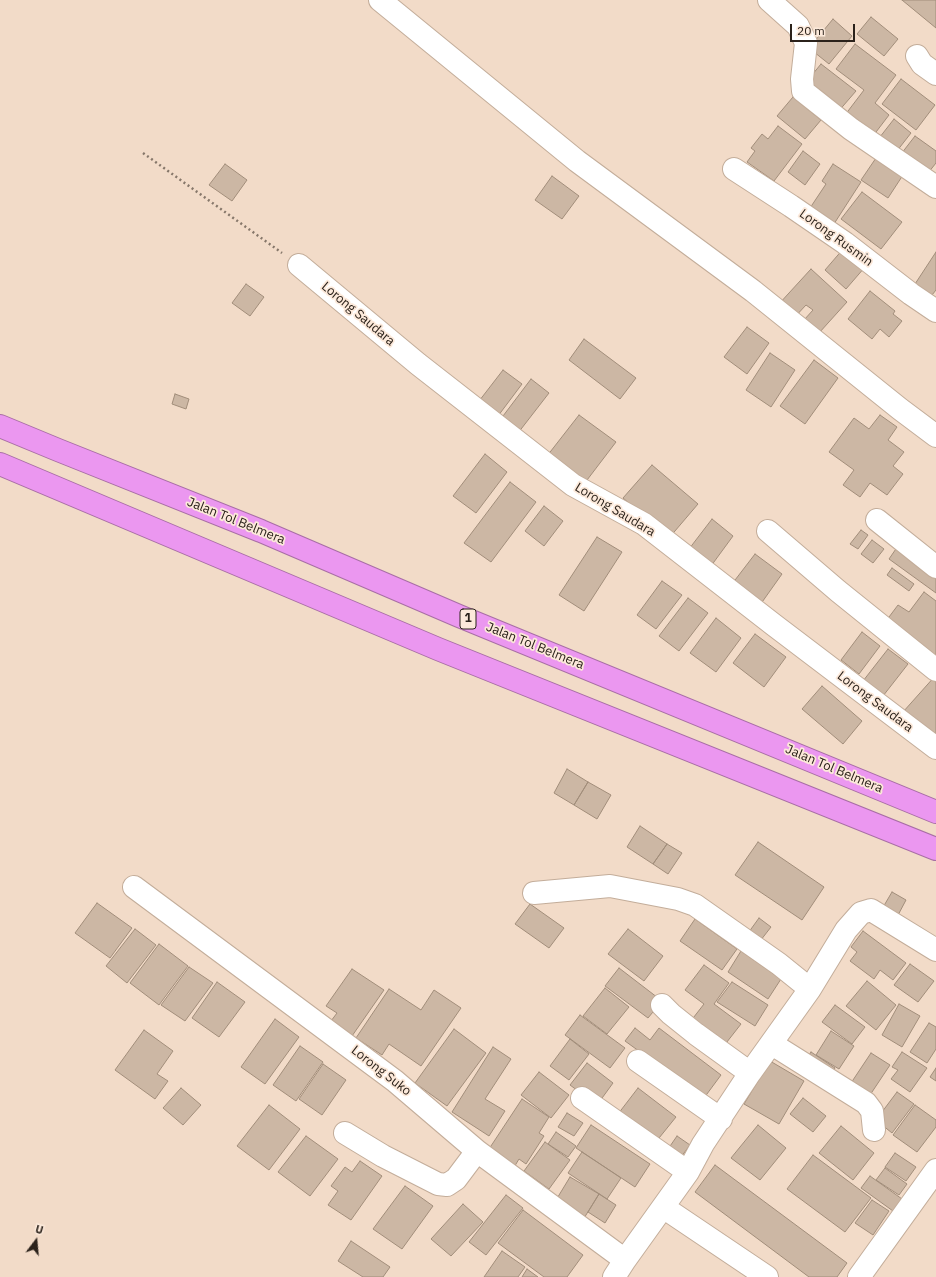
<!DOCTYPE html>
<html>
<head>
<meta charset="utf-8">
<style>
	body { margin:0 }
	#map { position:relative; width:936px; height:1277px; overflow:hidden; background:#f2dbc8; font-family:"IBM Plex Sans",sans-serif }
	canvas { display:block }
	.north { position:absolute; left:16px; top:1221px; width:40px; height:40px; -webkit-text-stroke:3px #fce9da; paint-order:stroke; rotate:16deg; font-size:11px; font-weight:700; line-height:16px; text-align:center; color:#2b221b }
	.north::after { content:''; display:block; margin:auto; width:14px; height:18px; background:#2b221b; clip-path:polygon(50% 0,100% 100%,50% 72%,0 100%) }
	.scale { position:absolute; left:790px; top:24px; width:65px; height:18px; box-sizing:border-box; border:2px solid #2b221b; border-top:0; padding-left:5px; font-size:12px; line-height:14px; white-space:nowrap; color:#2b221b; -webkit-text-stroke:3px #fce9da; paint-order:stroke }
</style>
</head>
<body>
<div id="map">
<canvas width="936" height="1277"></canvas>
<div class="north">U</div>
<div class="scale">20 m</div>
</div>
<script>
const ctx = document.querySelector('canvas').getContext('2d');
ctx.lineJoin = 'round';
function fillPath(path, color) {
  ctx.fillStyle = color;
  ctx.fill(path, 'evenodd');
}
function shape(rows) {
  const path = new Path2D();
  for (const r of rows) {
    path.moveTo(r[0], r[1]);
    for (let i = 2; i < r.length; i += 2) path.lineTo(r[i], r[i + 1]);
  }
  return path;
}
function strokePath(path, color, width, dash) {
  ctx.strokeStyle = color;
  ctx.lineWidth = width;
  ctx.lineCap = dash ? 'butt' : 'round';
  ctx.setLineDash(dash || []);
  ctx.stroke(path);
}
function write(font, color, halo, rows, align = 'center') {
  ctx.font = font + ' "IBM Plex Sans",sans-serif';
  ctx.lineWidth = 3.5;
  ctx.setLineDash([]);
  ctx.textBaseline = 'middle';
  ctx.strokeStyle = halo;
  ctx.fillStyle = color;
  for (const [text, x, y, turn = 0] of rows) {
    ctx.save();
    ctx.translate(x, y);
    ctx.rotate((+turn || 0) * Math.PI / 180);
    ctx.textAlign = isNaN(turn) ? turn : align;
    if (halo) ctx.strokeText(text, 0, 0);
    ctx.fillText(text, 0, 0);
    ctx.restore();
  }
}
const building = shape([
	[902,0,936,0,936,28,902,0],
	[871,17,898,39,884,56,857,34,871,17],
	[833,19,852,36,829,64,809,48,833,19],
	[855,44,896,75,875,103,889,115,873,136,845,115,864,90,836,69,855,44],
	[821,64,856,91,837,113,803,86,821,64],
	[901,79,935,105,916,130,882,104,901,79],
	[793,97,821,120,805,139,777,116,793,97],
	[894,119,911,133,893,156,876,142,894,119],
	[778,126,802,144,774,181,747,162,755,151,751,148,762,134,768,139,778,126],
	[915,136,936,151,936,163,924,178,898,158,915,136],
	[803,151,820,164,805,185,788,172,803,151],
	[876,158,903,175,888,198,861,180,876,158],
	[225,164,247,180,232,201,209,185,225,164],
	[833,164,861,182,832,227,808,211,826,184,822,181,833,164],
	[552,176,579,196,562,219,535,200,552,176],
	[862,192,902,222,881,249,841,219,862,192],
	[844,248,865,267,846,289,825,270,844,248],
	[936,252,936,290,932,295,915,284,936,252],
	[811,269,847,302,819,333,804,320,813,310,806,305,793,319,778,305,811,269],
	[246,284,264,297,250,316,232,303,246,284],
	[870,291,895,311,893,314,902,321,889,337,880,329,872,339,848,319,870,291],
	[747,327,769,343,747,374,724,357,747,327],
	[584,339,636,378,620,399,569,360,584,339],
	[770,353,795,370,771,407,746,390,770,353],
	[814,360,838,378,805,424,780,406,814,360],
	[503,370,522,384,495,420,476,405,503,370],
	[531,379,549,393,518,433,500,420,531,379],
	[175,394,189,399,186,409,172,404,175,394],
	[579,415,616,442,584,484,547,456,579,415],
	[880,415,897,427,888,440,904,452,893,466,903,474,887,495,870,483,860,497,843,485,854,470,829,452,854,418,869,429,880,415],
	[485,454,507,472,476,513,453,496,485,454],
	[652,465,698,504,669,538,623,498,652,465],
	[510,482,536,502,491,562,464,543,510,482],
	[544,506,563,521,544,546,525,531,544,506],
	[712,519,733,536,711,566,689,549,712,519],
	[861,530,868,535,858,549,850,544,861,530],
	[597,537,622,552,584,611,559,595,597,537],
	[872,540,884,549,873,563,861,554,872,540],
	[900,543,936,569,936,593,889,559,900,543],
	[755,554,782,574,760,605,732,584,755,554],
	[892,568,914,584,909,591,887,575,892,568],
	[662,581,682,595,656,629,637,615,662,581],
	[924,592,936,601,936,659,886,621,898,605,909,612,924,592],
	[688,598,708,613,679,651,659,636,688,598],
	[716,618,741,638,716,672,690,653,716,618],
	[862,632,880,646,859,674,841,660,862,632],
	[755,634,786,657,764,687,733,663,755,634],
	[888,649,908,664,883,696,863,681,888,649],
	[936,675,936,740,903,712,936,675],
	[822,686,862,721,843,744,802,709,822,686],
	[567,769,588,782,574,805,554,793,567,769],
	[588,782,611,795,597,819,574,805,588,782],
	[640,826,667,844,653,864,627,847,640,826],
	[758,842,824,887,802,920,735,875,758,842],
	[667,844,682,853,668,874,653,864,667,844],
	[892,892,906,900,897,917,882,909,892,892],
	[97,903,132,928,110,958,75,933,97,903],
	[530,904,564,928,549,948,515,924,530,904],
	[759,918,771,927,757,945,746,936,759,918],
	[695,919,737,949,722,970,680,941,695,919],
	[135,929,156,945,127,983,106,966,135,929],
	[628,929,663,956,644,981,608,954,628,929],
	[863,931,906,963,893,980,880,970,874,979,850,961,857,952,851,947,863,931],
	[159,944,188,966,159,1005,130,983,159,944],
	[741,951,781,979,768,999,728,972,741,951],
	[910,964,934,981,918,1002,894,985,910,964],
	[704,965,729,983,714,1004,741,1024,723,1047,690,1022,704,1004,685,990,704,965],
	[189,967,213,983,185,1021,161,1005,189,967],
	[619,968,662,1001,648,1018,605,986,619,968],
	[352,969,384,990,352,1036,331,1021,337,1013,326,1006,352,969],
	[867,981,896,1005,876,1030,846,1006,867,981],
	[217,982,245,1002,219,1037,192,1018,217,982],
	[732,982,768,1005,755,1026,717,1002,732,982],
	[605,988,629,1007,607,1034,583,1016,605,988],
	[389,989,421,1010,434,990,461,1008,421,1066,389,1044,382,1055,356,1038,389,989],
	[899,1004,920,1016,902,1047,882,1035,899,1004],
	[835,1005,865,1027,852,1044,822,1022,835,1005],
	[580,1015,625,1048,610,1068,565,1035,580,1015],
	[275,1019,299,1037,265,1084,241,1067,275,1019],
	[929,1023,936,1027,936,1049,927,1063,910,1052,929,1023],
	[635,1028,650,1040,659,1028,721,1075,704,1098,625,1041,635,1028],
	[454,1029,486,1053,447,1106,415,1083,454,1029],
	[144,1030,173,1051,157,1074,168,1081,155,1099,115,1070,144,1030],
	[831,1031,854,1046,839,1069,816,1055,831,1031],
	[570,1039,589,1054,569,1080,550,1066,570,1039],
	[300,1046,323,1062,296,1101,273,1085,300,1046],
	[493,1047,511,1059,485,1099,505,1111,489,1136,452,1112,493,1047],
	[811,1052,835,1068,828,1078,804,1062,811,1052],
	[902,1052,927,1068,910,1092,891,1079,898,1070,892,1067,902,1052],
	[871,1053,890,1065,870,1095,851,1083,871,1053],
	[770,1061,804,1081,779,1124,744,1104,770,1061],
	[587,1063,613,1083,597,1105,570,1085,587,1063],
	[323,1064,346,1080,322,1115,299,1099,323,1064],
	[936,1068,936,1081,930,1077,936,1068],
	[539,1072,569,1095,551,1118,521,1095,539,1072],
	[181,1088,201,1105,183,1125,163,1108,181,1088],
	[638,1088,676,1117,655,1143,618,1114,638,1088],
	[897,1092,914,1104,892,1133,876,1120,897,1092],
	[803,1098,826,1116,813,1132,790,1114,803,1098],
	[522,1099,549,1117,539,1133,544,1136,526,1164,519,1159,513,1169,487,1152,522,1099],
	[269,1105,300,1129,269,1170,237,1146,269,1105],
	[915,1105,936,1120,936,1127,917,1152,893,1135,915,1105],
	[567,1113,583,1123,574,1136,558,1127,567,1113],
	[591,1125,650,1164,635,1187,576,1148,591,1125],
	[758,1125,786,1148,760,1180,731,1158,758,1125],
	[841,1126,874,1153,853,1180,819,1153,841,1126],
	[556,1132,576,1146,568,1157,548,1144,556,1132],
	[306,1136,338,1159,310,1196,278,1172,306,1136],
	[677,1136,690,1145,678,1161,666,1152,677,1136],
	[545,1142,570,1160,549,1189,524,1171,545,1142],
	[582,1152,621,1178,607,1199,568,1173,582,1152],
	[895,1153,916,1167,906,1181,885,1167,895,1153],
	[813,1155,871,1198,845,1232,787,1189,813,1155],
	[360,1161,382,1176,351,1220,328,1205,338,1191,331,1186,345,1167,352,1172,360,1161],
	[715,1165,847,1263,837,1277,809,1277,695,1192,715,1165],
	[885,1168,907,1184,899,1195,876,1180,885,1168],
	[870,1176,902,1199,893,1211,861,1188,870,1176],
	[570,1177,599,1194,581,1223,553,1205,570,1177],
	[405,1186,433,1206,402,1249,373,1229,405,1186],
	[599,1194,616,1205,605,1223,588,1212,599,1194],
	[506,1195,523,1208,486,1255,469,1242,506,1195],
	[872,1200,889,1211,873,1235,855,1223,872,1200],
	[463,1204,483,1222,451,1256,431,1239,463,1204],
	[523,1210,583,1255,567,1277,544,1277,498,1243,523,1210],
	[351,1241,390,1267,383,1277,363,1277,338,1261,351,1241],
	[502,1251,525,1267,518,1277,484,1277,502,1251],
	[527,1269,538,1277,522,1277,527,1269]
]);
fillPath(building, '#ccb7a4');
strokePath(building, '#a18d7a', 1);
const minor = shape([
	[380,0,577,161,753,291,900,409,936,436],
	[769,0,798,26,806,43,802,79,803,91,851,129,936,187],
	[917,56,922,64,936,74],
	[734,169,791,206,845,243,911,294,936,311],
	[299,265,418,364,573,485,644,524,774,625,936,748],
	[877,520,936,567],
	[768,531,838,591,936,670],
	[134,887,395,1081,477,1151,625,1260],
	[534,893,610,886,678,899,695,905,779,964,810,989],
	[662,1005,671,1014,696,1034,750,1073],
	[772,1044,866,1103,872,1111,874,1130],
	[638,1061,721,1119],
	[582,1098,688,1172],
	[345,1133,383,1156,438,1184,447,1185,456,1179,477,1151],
	[663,1207,767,1277],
	[614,1277,625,1260,688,1172,703,1144,750,1073,810,989,846,930,861,913,871,910,936,950],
	[859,1277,936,1170]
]);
const highway = shape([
	[0,426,58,450,261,531,459,616,936,812],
	[0,464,438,649,936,849]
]);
strokePath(minor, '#c3ad9a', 24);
strokePath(highway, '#a86ea5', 24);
strokePath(shape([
	[143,153,282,253]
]), '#86776a', 2.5, [2, 3]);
strokePath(minor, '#fff', 22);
strokePath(highway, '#eb97f0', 22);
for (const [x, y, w] of [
	[468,619,16]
]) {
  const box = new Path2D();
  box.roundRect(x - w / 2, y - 10, w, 20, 3);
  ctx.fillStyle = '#fce9da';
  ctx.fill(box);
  strokePath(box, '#2b221b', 1);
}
write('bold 12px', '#2b221b', null, [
	["1",468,619]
]);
write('13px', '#2b221b', '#fce9da', [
	["Lorong Rusmin",836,238,36],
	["Lorong Saudara",358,314,40],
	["Lorong Saudara",615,510,31],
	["Jalan Tol Belmera",236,521,22],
	["Jalan Tol Belmera",535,646,22],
	["Lorong Saudara",875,702,37],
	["Jalan Tol Belmera",834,769,23],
	["Lorong Suko",381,1071,38]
]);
</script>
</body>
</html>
